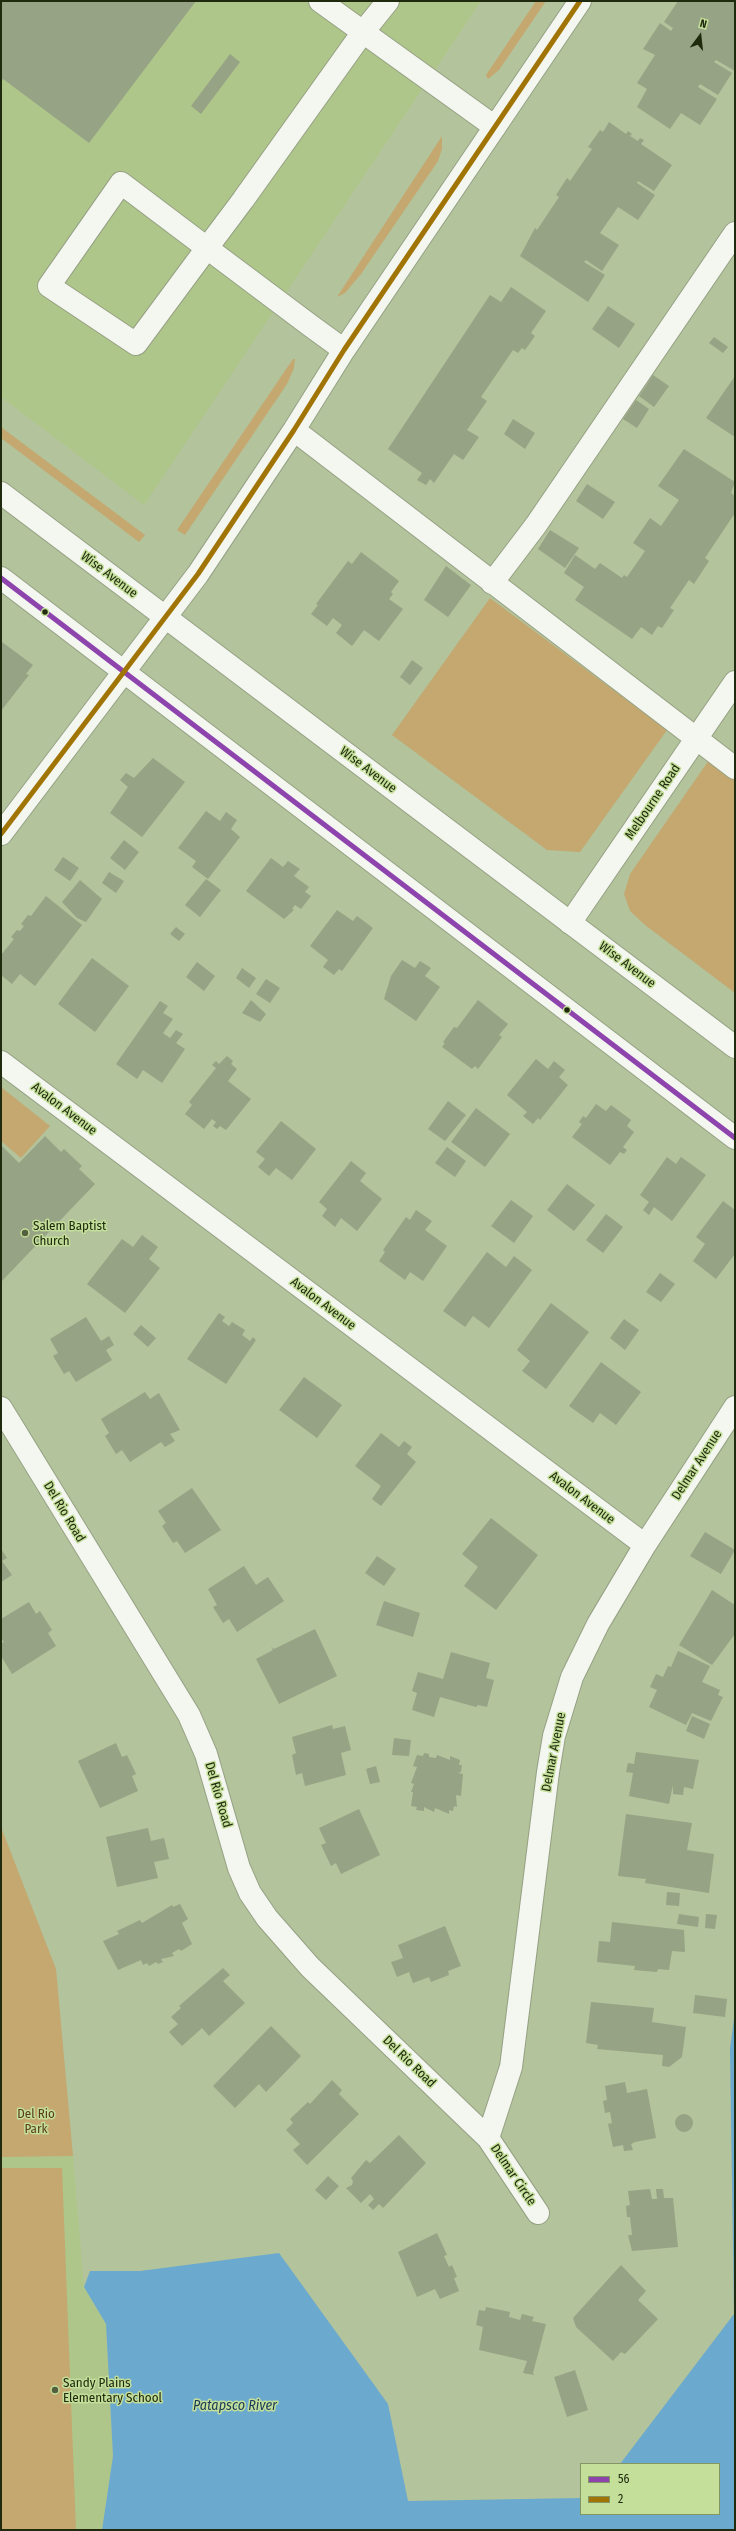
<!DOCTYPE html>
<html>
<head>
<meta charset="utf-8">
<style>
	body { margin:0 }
	#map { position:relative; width:736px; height:2531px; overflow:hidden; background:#b3c39c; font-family:"Fira Sans Condensed",sans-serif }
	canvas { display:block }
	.frame { position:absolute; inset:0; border:2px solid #202a0e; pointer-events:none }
	.legend { position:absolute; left:580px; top:2463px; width:140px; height:52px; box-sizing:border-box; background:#c3df99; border:1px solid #829761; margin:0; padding:5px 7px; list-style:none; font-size:12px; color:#202a0e }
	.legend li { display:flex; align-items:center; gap:8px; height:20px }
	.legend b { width:20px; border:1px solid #829761 }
	.north { position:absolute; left:680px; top:16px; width:40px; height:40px; -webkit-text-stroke:3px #c3df99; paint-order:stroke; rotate:15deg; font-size:11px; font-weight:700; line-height:16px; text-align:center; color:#202a0e }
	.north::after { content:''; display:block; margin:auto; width:14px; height:18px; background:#202a0e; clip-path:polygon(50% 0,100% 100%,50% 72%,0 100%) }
</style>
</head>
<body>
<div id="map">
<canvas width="736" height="2531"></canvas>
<div class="frame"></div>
<ul class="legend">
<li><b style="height:5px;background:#8e44ad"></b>56</li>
<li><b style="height:5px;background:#a17406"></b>2</li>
</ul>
<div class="north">N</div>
</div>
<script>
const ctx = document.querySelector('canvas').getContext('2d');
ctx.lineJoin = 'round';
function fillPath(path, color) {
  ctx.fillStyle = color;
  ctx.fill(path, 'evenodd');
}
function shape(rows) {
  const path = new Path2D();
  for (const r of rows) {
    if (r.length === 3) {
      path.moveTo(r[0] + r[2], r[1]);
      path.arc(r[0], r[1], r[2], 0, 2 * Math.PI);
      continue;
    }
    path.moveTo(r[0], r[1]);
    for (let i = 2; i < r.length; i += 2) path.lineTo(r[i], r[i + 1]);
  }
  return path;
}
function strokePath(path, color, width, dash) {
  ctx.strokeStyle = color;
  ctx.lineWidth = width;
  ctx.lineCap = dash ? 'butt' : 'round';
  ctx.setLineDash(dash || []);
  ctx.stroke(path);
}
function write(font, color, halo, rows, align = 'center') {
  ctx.font = font + ' "Fira Sans Condensed",sans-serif';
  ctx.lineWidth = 3;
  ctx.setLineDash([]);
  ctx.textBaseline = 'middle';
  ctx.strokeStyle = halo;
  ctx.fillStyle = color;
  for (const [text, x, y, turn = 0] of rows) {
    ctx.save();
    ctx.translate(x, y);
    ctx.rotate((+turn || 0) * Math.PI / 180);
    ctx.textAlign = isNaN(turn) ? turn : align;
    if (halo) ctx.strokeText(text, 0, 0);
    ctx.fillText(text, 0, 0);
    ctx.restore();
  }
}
fillPath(shape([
	[1,1,481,1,144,505,1,397],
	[73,2156,84,2287,106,2324,113,2456,102,2530,1,2530,1,2157]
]), '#afc68b');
fillPath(shape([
	[536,1,546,1,499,70,488,79,486,75],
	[442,136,442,149,438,161,361,274,345,293,337,297],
	[293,359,295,359,294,368,287,384,185,535,177,530],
	[1,427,145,535,139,542,1,438],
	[490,598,667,730,580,852,547,850,392,735],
	[709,760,735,780,735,993,645,925,630,911,624,894,630,874],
	[1,1087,50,1126,21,1158,1,1141],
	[1,1827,56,1969,73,2156,1,2157],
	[1,2168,62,2168,76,2530,1,2530]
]), '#c4a86f');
fillPath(shape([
	[735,2011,735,2530,102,2530,113,2456,106,2324,84,2287,90,2271,140,2271,279,2253,388,2404,408,2501,581,2498,581,2514,719,2514,719,2464,620,2464,734,2314,730,2049]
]), '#6baace');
fillPath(shape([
	[1,1,196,1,89,143,3,79,1,82],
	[678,1,735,1,735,71,716,60,714,62,732,73,718,95,700,84,698,87,717,99,700,125,681,113,670,129,637,107,647,89,637,83,655,55,643,49,660,23,671,31,673,28,664,22],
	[230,54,240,62,201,114,191,106],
	[609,122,626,134,628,131,632,134,630,136,638,141,640,138,644,140,641,144,672,165,654,191,638,181,637,183,655,195,638,220,618,207,600,233,619,245,602,271,586,260,584,262,605,275,588,302,520,256,535,228,537,230,559,197,556,195,567,178,570,181,592,149,588,147,600,130,603,132],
	[511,287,546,311,531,333,535,336,525,350,522,348,518,353,513,350,481,397,487,401,467,430,479,437,463,460,454,454,434,483,430,479,426,485,417,480,422,473,388,449,490,295,501,302],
	[608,306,635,324,619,348,592,329],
	[714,337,728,347,723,353,709,343],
	[653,375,669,386,654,407,639,396],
	[735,376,735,437,706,418],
	[636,400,649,409,637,428,623,419],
	[513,419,535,433,525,449,504,434],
	[684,449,735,482,731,493,735,496,735,513,705,558,709,561,694,584,689,580,670,608,674,610,662,628,658,626,652,635,641,627,632,639,575,600,584,587,564,573,575,555,595,569,600,563,622,578,624,575,627,577,645,551,633,543,650,518,661,526,679,500,658,486],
	[587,484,615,502,603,519,576,501],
	[550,530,579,548,565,568,538,549],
	[361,552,399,581,391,592,393,594,389,599,403,609,379,641,364,630,352,646,336,633,342,625,333,618,327,626,311,614,318,605,316,604,348,561,352,564],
	[446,566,471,585,448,617,424,600],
	[2,642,33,665,26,674,29,675,1,711],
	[412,660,423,668,410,685,400,677],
	[153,758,185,782,142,837,110,813,128,787,120,780,126,773,134,778],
	[206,811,220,821,226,812,237,820,231,829,240,837,208,879,192,867,196,861,178,848],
	[124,840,139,852,125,870,110,858],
	[63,857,79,868,70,881,54,870],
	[271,858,283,867,288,861,300,869,294,876,309,887,305,892,311,896,301,909,295,905,292,909,294,910,284,919,246,891],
	[109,872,124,881,116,893,102,883],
	[206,879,221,890,200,917,185,905],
	[80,880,102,899,86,922,77,918,62,902],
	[46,896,82,925,35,986,20,974,12,984,1,975,1,955,14,939,11,937,17,930,20,931,24,926,21,924,28,915,31,916],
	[337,910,353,921,357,916,373,928,342,971,339,969,334,975,323,967,328,960,310,946],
	[176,927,185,934,179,941,170,934],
	[92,958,129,986,95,1032,58,1004],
	[402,960,415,968,420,961,431,968,425,976,440,987,416,1021,384,999,391,976],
	[197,962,215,976,204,991,186,977],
	[242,968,256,978,249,988,236,978],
	[266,979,280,988,270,1003,256,994],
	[251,1000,266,1014,260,1022,242,1013],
	[478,1000,508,1024,499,1035,502,1037,478,1069,475,1066,472,1069,442,1047,445,1043,443,1042,454,1027,457,1028],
	[160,1001,168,1006,163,1013,173,1019,163,1033,170,1038,176,1030,183,1034,176,1043,185,1049,162,1083,143,1070,137,1079,116,1064],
	[227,1056,233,1061,231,1064,237,1069,228,1081,251,1099,226,1130,220,1126,217,1129,213,1126,216,1122,212,1119,204,1129,185,1114,192,1105,189,1102,216,1068,212,1065,216,1061,219,1064],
	[536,1059,548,1069,554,1061,565,1070,559,1077,568,1085,540,1120,538,1118,533,1124,523,1116,527,1112,507,1095],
	[448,1101,466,1115,445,1141,428,1129],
	[596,1104,606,1111,611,1105,631,1120,627,1126,634,1132,623,1147,627,1150,624,1154,620,1152,610,1165,572,1137,582,1124,579,1122,583,1116,586,1118],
	[476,1108,510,1134,485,1167,451,1142],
	[281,1121,316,1149,292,1180,276,1168,269,1176,258,1167,265,1159,256,1152],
	[45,1136,61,1152,64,1149,82,1166,79,1169,95,1184,1,1282,1,1145,19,1163],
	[447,1147,466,1161,455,1177,435,1163],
	[667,1157,676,1164,681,1157,706,1175,672,1221,654,1207,649,1215,643,1210,649,1202,640,1195],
	[351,1161,366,1173,360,1181,382,1199,357,1231,341,1218,335,1227,322,1216,327,1209,319,1202],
	[567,1184,595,1205,574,1231,547,1210],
	[511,1200,533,1216,514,1243,491,1226],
	[723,1201,735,1210,735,1254,716,1279,693,1261,705,1244,696,1237],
	[416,1210,432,1221,425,1230,447,1246,423,1281,410,1272,405,1280,379,1261,385,1252,383,1250,406,1217,410,1220],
	[606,1214,623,1227,603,1253,586,1240],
	[142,1235,158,1247,149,1259,160,1268,125,1313,87,1284,122,1239,133,1247],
	[487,1252,506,1267,514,1256,532,1270,489,1328,473,1316,465,1327,443,1311],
	[660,1273,675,1284,661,1302,646,1292],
	[551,1303,589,1332,546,1389,522,1371,530,1361,517,1350],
	[219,1313,225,1317,222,1321,229,1326,232,1322,245,1330,242,1335,250,1341,253,1337,256,1340,226,1384,187,1359],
	[86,1317,101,1341,109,1336,114,1345,106,1350,112,1360,76,1382,69,1371,64,1374,53,1356,58,1353,50,1339],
	[624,1319,639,1330,625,1350,610,1338],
	[141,1325,156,1338,148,1347,133,1334],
	[601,1362,641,1392,616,1425,600,1413,593,1423,569,1406],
	[304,1377,342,1405,317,1438,279,1410],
	[145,1392,150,1399,159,1393,180,1430,170,1434,175,1441,165,1447,161,1442,130,1462,122,1450,116,1454,105,1436,109,1433,101,1419],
	[381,1433,399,1447,404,1441,412,1447,407,1454,416,1462,381,1506,372,1499,381,1486,355,1466],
	[192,1488,221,1530,185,1553,177,1541,173,1543,162,1526,166,1523,158,1511],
	[491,1518,538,1555,496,1610,464,1586,478,1567,462,1554],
	[705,1532,735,1550,721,1574,690,1556],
	[1,1549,7,1558,2,1561,12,1575,1,1582],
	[377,1556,396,1569,384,1586,365,1573],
	[244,1566,256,1585,268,1577,284,1601,237,1632,229,1619,223,1623,213,1607,217,1605,208,1589],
	[712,1590,735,1605,735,1634,712,1665,679,1645],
	[384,1601,420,1613,413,1637,376,1625],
	[29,1602,36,1614,40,1611,52,1630,48,1633,56,1646,12,1674,1,1656,1,1644,4,1642,1,1638,1,1619],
	[315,1629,337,1676,279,1704,256,1659,273,1650,271,1647,274,1649],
	[678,1651,710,1666,702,1682,720,1690,718,1695,723,1697,711,1721,692,1713,686,1725,649,1707,657,1690,650,1687,656,1674,663,1677,668,1666,671,1667],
	[451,1652,490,1663,486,1678,494,1680,487,1707,478,1705,476,1707,440,1697,434,1717,412,1710,417,1693,412,1691,418,1672,443,1679],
	[692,1716,710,1724,704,1739,686,1731],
	[332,1725,333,1729,345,1726,351,1750,341,1753,346,1775,305,1786,302,1773,296,1775,292,1755,296,1753,292,1737],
	[394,1738,411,1740,409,1756,392,1755],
	[116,1743,122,1757,127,1755,136,1774,132,1776,138,1791,100,1808,78,1761],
	[636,1752,699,1760,693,1789,684,1787,683,1795,673,1794,673,1785,669,1804,629,1796,633,1773,626,1772,628,1763,634,1764],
	[424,1753,429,1754,429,1757,436,1758,437,1755,450,1760,450,1756,460,1760,459,1765,462,1765,461,1772,458,1773,463,1774,461,1796,456,1795,457,1807,454,1806,453,1811,449,1810,449,1814,435,1808,434,1812,424,1807,424,1811,416,1810,417,1807,411,1806,413,1792,411,1792,414,1784,411,1783,417,1767,413,1766,417,1755,423,1756],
	[376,1766,380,1782,370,1784,366,1769],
	[359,1809,380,1855,341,1874,336,1863,331,1866,321,1845,326,1843,319,1828],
	[626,1814,692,1823,687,1850,714,1854,709,1893,645,1883,646,1879,618,1876],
	[148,1828,151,1841,164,1838,169,1859,154,1862,158,1878,117,1887,106,1837],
	[667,1892,680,1893,679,1906,666,1905],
	[180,1904,188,1919,182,1923,192,1944,181,1951,179,1949,172,1953,174,1956,161,1959,163,1962,158,1964,156,1962,149,1966,147,1963,143,1965,141,1960,118,1970,103,1941,119,1934,117,1931,140,1920,142,1923,172,1905,173,1907],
	[679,1914,699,1917,698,1927,677,1924],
	[706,1914,717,1915,715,1929,705,1928],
	[612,1922,684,1930,685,1952,672,1951,669,1970,658,1969,657,1972,634,1970,635,1966,597,1962,599,1941,610,1942],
	[445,1926,461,1966,448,1971,449,1975,431,1982,429,1977,413,1983,409,1972,397,1977,391,1962,403,1958,398,1945],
	[223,1968,230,1975,223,1981,245,2003,209,2036,202,2028,182,2046,169,2032,178,2024,171,2017,181,2008,179,2006],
	[695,1995,727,1999,725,2017,693,2013],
	[591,2002,654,2008,652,2022,686,2027,682,2057,669,2067,662,2066,663,2055,597,2049,598,2045,586,2043],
	[271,2026,301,2056,266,2092,259,2084,235,2108,213,2086],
	[332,2080,342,2090,339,2094,359,2114,307,2165,293,2150,300,2144,286,2130,293,2123,290,2119,308,2102,310,2104],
	[625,2082,627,2093,647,2089,656,2138,635,2142,631,2144,633,2150,624,2151,623,2145,613,2147,608,2124,612,2123,610,2112,605,2113,603,2101,607,2100,605,2086],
	[684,2123,9],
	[399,2135,426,2163,383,2208,379,2204,373,2210,368,2205,374,2199,370,2194,361,2203,346,2188,352,2185,353,2181,351,2178,366,2160,370,2163],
	[328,2176,339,2186,326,2200,315,2190],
	[650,2189,652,2199,657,2199,656,2189,663,2189,664,2198,673,2198,678,2247,632,2251,628,2235,632,2235,630,2217,627,2217,626,2206,630,2205,628,2191],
	[437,2233,447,2255,444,2256,449,2267,452,2265,457,2277,454,2278,459,2291,440,2299,435,2289,417,2297,398,2252],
	[621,2265,646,2291,638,2300,658,2319,625,2354,621,2352,613,2361,576,2327,573,2318],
	[486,2307,510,2312,509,2317,520,2320,522,2314,534,2317,532,2321,546,2324,533,2373,534,2375,523,2373,527,2361,479,2350,483,2327,476,2325,479,2310,485,2311],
	[575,2370,588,2410,567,2417,554,2377]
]), '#97a385');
const minor = shape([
	[320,1,363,32,388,1],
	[344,350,311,326,207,248,121,183,49,286,136,344,207,248,243,200,363,32,495,127],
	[294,430,735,768],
	[1,578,735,1138],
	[492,583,536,525,735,233],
	[1,834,198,574,294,430,344,350,580,1],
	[570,923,735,682],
	[1,1062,645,1545],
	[1,1408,189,1715,206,1754,239,1868,250,1893,267,1918,310,1967,488,2138,538,2213],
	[488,2138,511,2067,548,1772,554,1736,572,1677,598,1624,645,1545,735,1407]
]);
const major = shape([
	[1,493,735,1047]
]);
strokePath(minor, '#95a183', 24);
strokePath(major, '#95a183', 24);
strokePath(minor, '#f4f6f0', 22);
strokePath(major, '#f4f6f0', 22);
strokePath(shape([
	[1,578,735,1138]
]), '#8e44ad', 5);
strokePath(shape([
	[1,834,198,574,294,430,344,350,580,1]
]), '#a17406', 5);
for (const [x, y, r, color] of [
	[45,612,3.5,"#202a0e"],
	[567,1010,3.5,"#202a0e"],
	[25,1233,4,"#536040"],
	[55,2390,4,"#536040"]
]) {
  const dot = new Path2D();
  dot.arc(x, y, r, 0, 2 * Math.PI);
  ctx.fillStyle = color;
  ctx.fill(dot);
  strokePath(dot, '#c3df99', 1.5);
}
write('13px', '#202a0e', '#c3df99', [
	["Wise Avenue",109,575,37],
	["Wise Avenue",368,770,37],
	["Melbourne Road",653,802,-56],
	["Wise Avenue",627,965,37],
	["Avalon Avenue",64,1109,37],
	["Avalon Avenue",323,1304,37],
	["Delmar Avenue",697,1465,-57],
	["Avalon Avenue",582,1498,37],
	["Del Rio Road",64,1512,59],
	["Delmar Avenue",554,1752,-79],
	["Del Rio Road",218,1795,74],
	["Del Rio Road",409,2062,44],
	["Delmar Circle",513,2175,56]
]);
write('13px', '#202a0e', '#c3df99', [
	["Salem Baptist",33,1226],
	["Church",33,1241],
	["Sandy Plains",63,2383],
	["Elementary School",63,2398]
], 'left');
write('13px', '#5b3d1c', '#c3df99', [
	["Del Rio",36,2114],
	["Park",36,2129]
]);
write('italic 14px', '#183a57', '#c3df99', [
	["Patapsco River",235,2406]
]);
</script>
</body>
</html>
